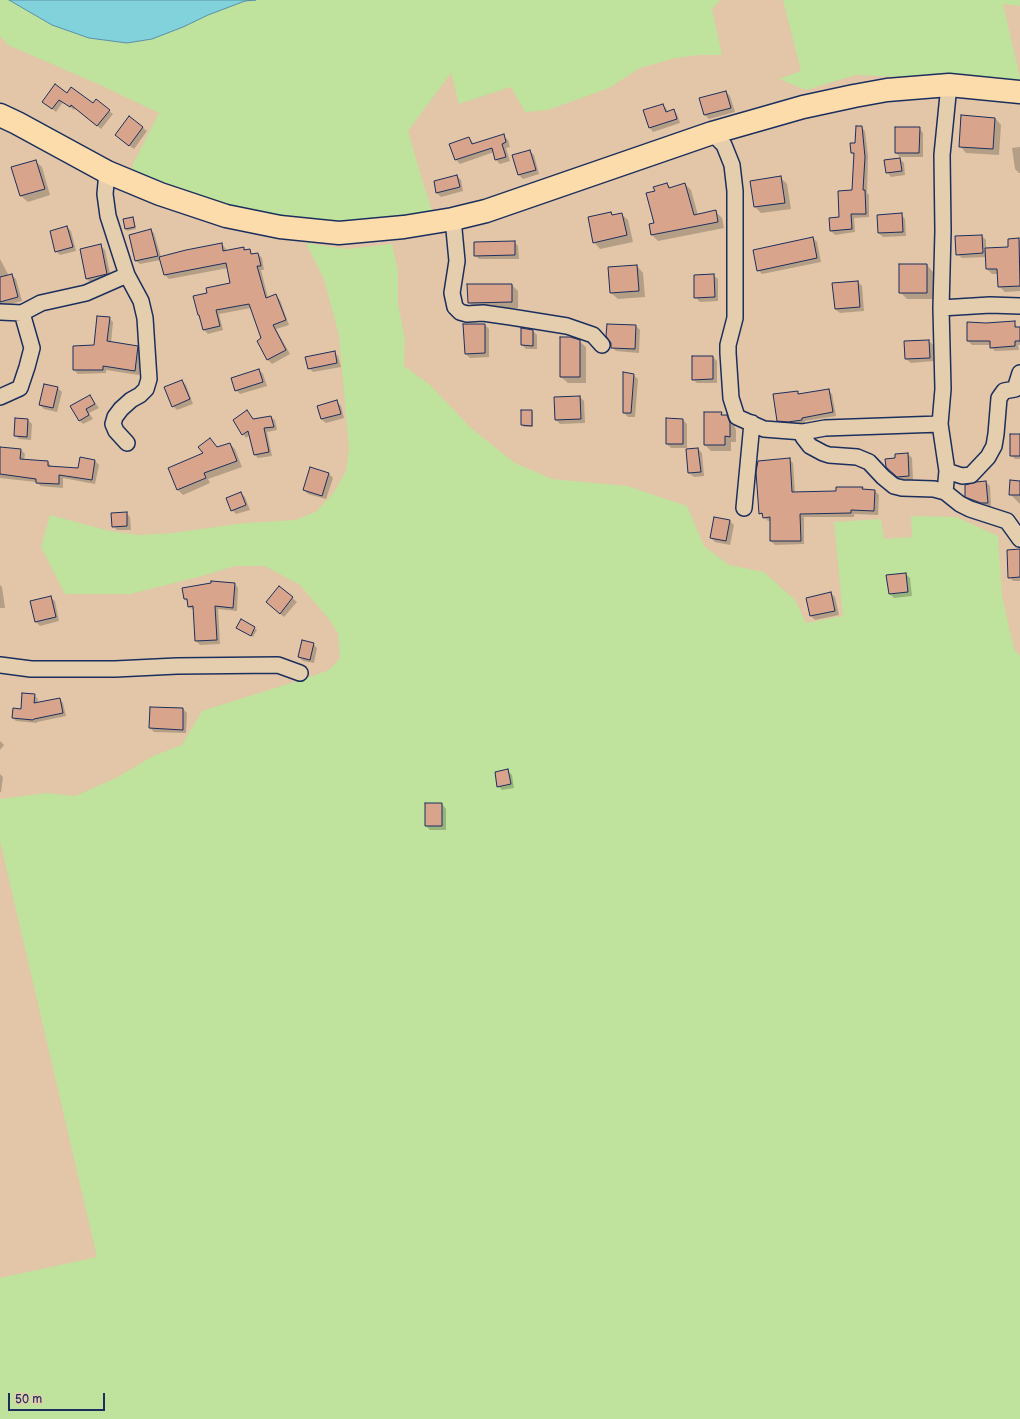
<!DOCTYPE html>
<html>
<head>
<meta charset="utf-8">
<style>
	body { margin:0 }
	#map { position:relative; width:1020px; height:1419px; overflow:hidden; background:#e2c6a7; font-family:"Balsamiq Sans",sans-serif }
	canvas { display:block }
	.scale { position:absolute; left:8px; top:1393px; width:97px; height:18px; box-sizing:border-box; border:2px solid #1b2f5e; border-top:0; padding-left:5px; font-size:12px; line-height:14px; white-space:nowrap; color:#1b2f5e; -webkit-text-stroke:3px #e5ceae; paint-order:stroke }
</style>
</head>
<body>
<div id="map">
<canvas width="1020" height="1419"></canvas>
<div class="scale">50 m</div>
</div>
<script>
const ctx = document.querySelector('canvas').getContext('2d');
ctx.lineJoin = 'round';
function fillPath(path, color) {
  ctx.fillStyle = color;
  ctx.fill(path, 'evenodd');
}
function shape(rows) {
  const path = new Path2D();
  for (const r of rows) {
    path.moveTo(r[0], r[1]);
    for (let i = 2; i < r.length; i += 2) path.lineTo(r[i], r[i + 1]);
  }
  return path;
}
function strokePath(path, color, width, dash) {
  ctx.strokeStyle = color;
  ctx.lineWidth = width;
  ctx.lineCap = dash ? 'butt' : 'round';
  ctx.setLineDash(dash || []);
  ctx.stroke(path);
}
fillPath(shape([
	[0,0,9,0,52,25,89,38,127,43,152,39,183,27,208,15,245,1,256,0,720,0,712,9,722,55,700,55,676,58,640,68,609,88,548,110,525,112,511,87,459,104,451,73,408,131,420,173,435,220,333,226,252,211,185,196,132,170,133,164,159,113,98,84,8,45,0,36],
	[783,0,1020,0,1020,6,1003,4,1020,78,1020,83,962,74,900,77,856,75,806,90,779,79,801,71],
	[306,243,347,249,392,244,398,270,398,304,405,339,404,366,429,384,471,428,515,463,552,479,627,486,687,506,704,546,729,565,764,572,795,600,806,623,843,616,834,522,881,519,884,539,912,537,911,516,956,517,998,536,1002,596,1014,649,1020,656,1020,1419,0,1419,0,1278,97,1257,0,841,0,799,46,793,75,796,116,778,153,756,182,745,202,711,310,677,329,670,340,658,338,633,328,618,300,585,265,566,235,566,202,576,130,594,65,594,41,547,50,515,110,531,138,535,172,533,245,523,296,520,317,511,334,492,346,471,349,449,339,335,324,279]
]), '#bfe29c');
const water = shape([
	[9,0,256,0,245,1,208,15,183,27,152,39,127,43,89,38,52,25,9,0]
]);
fillPath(water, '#81d2db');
strokePath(water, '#5891a9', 1);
fillPath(shape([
	[726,92,730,96,735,112,709,119,705,115,701,99],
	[67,94,109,111,113,114,101,129,75,108,74,110,63,102,56,112,44,102],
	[663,105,666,108,668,112,673,110,677,114,680,123,653,132,650,128,644,111],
	[129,117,147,131,134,149,116,135],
	[995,118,1001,125,999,155,966,153,960,146],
	[861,127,865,131,868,156,867,193,869,195,869,217,854,218,855,232,835,235,831,231,840,218,853,191,855,156,852,153],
	[919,128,923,133,923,157,900,157,896,153],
	[503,136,508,140,510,147,506,148,510,161,500,164,496,160,494,152,460,164,456,160,451,145,469,138,474,144],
	[1020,147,1020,173,1019,173,1015,169,1012,148],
	[530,151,534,155,539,174,523,179,519,175],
	[900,159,904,163,905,175,891,177,887,172],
	[35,161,42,167,50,195,28,202,21,196,13,168],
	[457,176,461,180,463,191,441,197,437,193,435,182],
	[781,178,787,184,791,209,761,213,755,207,751,182],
	[667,184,671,188,685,184,691,190,698,215,715,211,722,218,724,228,658,241,652,235,656,223,656,192],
	[611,213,614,216,621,214,628,220,633,242,600,249,594,242],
	[901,214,905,219,906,236,883,237,879,233,878,216],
	[133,218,134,220,136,229,127,231,126,229,124,220],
	[67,227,71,231,76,251,60,255,56,251],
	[151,230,154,233,161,257,222,244,226,249,226,252,243,248,246,251,249,251,253,255,258,254,262,258,264,270,261,270,268,298,276,296,280,300,289,325,276,329,290,354,272,364,268,360,258,341,262,339,251,308,219,314,223,330,208,334,204,330,201,318,198,315,208,294,231,284,228,268,169,279,165,275,161,260,140,264,136,261],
	[982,236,986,240,986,249,1009,248,1019,239,1020,241,1020,291,1005,292,999,286,999,274,992,274,987,269,987,257,962,258,957,254],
	[813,238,817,242,821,262,762,274,758,270],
	[514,242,518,246,519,259,479,259,475,255],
	[100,245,105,250,111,278,91,283,87,279,81,250],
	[0,259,9,276,12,275,16,279,22,301,3,306,0,303],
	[900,265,927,265,933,272,933,299,907,299,900,292],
	[637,266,643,273,645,297,618,299,611,293],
	[713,275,718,279,718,301,700,302,695,297],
	[858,282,862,286,864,311,840,313,835,309],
	[512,285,518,291,518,308,475,309,469,302],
	[109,318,113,322,111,343,137,347,141,351,139,375,106,370,106,373,78,374,74,370,94,346],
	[1014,323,1018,328,1020,328,1020,345,1018,345,1019,350,995,351,991,347,991,345,972,345,968,341],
	[485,325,489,329,489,357,470,358,466,354],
	[636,326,640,330,639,353,616,351,612,347],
	[533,331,537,335,537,349,526,349,522,345],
	[561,338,579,341,586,347,586,383,568,383,561,377],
	[929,341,933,345,934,361,911,363,906,359],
	[334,352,338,356,341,367,313,372,309,368],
	[713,357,717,361,717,383,697,383,693,379],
	[259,370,263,374,267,386,240,394,236,390],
	[633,375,638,379,635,417,628,417,624,413],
	[182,381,186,385,193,404,177,410,173,406],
	[57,388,62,392,57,412,44,409,40,405],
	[828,390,832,394,836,416,805,421,805,424,793,426,782,425,778,421,797,392,800,395],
	[90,396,99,408,89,413,93,419,83,424,79,420],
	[580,397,584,401,585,423,560,424,556,420],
	[337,402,341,406,344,418,326,423,321,419,318,406],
	[531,411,533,412,533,427,524,427,522,425],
	[247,412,254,420,271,417,275,420,277,430,267,432,272,456,258,458,255,455,250,435,246,438,243,434],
	[721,413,724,416,726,416,733,422,736,430,736,442,731,442,731,451,711,451,705,445],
	[28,420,32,424,31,440,19,439,15,435],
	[683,420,687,424,687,448,671,448,667,444],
	[1020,435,1020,459,1015,459,1011,455],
	[210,439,218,448,230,444,235,449,242,467,208,479,210,483,183,495,178,490,204,453],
	[0,448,21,450,25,454,24,460,48,462,52,467,79,469,95,461,99,465,95,484,63,478,63,488,41,486,36,482,0,478],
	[698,449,702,453,704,476,694,477,689,473],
	[908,454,912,458,913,480,902,481,889,469,896,459,896,455],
	[789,459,793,463,795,493,838,492,862,488,864,490,875,491,879,495,878,515,854,514,854,517,804,517,804,544,775,545,771,541,771,521,768,521,760,513],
	[329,474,333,478,326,499,308,494,304,490],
	[986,482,990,486,991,506,986,507,971,500,966,496],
	[1020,482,1020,504,1010,494],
	[241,493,245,497,250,510,236,514,232,510],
	[126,513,130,517,131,530,117,530,113,526],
	[715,518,730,521,734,525,730,545,715,542,711,538],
	[1020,550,1020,581,1013,581,1009,577],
	[906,574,910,578,912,596,894,598,890,594],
	[235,584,238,588,237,611,218,609,220,644,200,645,196,641,194,610,189,607,188,602,185,599],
	[0,585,2,587,5,608,0,608],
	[279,587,297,602,284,617,271,606],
	[831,593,835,597,839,615,815,620,811,616,808,598],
	[50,597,55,601,59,621,40,626,36,622,31,602],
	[241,620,257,630,253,637,239,629],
	[313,644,317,648,314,663,303,661,299,657],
	[34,695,38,699,37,704,60,699,63,703,66,716,37,722,37,723,16,721,13,718,22,710],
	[183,709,187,713,186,733,154,732,150,728],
	[0,741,4,745,0,750],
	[508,771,512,775,514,788,502,790,498,786],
	[0,774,3,777,1,792,0,792],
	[426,804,442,804,446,809,446,830,430,830,426,826]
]), '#0003');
const building = shape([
	[55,84,67,93,71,87,93,103,96,99,110,110,97,126,71,105,70,107,59,100,52,109,42,102,55,84],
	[726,91,731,108,704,115,699,98,726,91],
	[663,104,666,112,674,109,677,119,649,128,643,110,663,104],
	[961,115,995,118,993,149,959,147,961,115],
	[129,116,143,127,129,146,115,135,129,116],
	[856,126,862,126,865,157,863,190,865,190,866,214,851,214,852,229,830,231,829,218,839,217,838,191,852,190,854,153,851,153,850,143,855,143,856,126],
	[895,127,920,127,919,153,895,153,895,127],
	[504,134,506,142,502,144,506,157,495,160,492,148,455,160,449,144,469,137,472,144,504,134],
	[530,150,536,170,518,175,512,155,530,150],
	[900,158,902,171,886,173,884,160,900,158],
	[36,160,45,189,20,196,11,167,36,160],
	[457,175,460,187,436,193,434,181,457,175],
	[781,176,785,203,754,207,750,181,781,176],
	[667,183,669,188,685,183,694,215,716,210,718,222,651,235,649,224,654,223,646,193,655,191,653,187,667,183],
	[611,212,612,215,622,213,627,235,593,243,588,217,611,212],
	[902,213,903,232,878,233,877,215,902,213],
	[133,217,135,227,125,229,123,219,133,217],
	[67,226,73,247,55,252,50,231,67,226],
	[151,229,158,256,135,261,129,235,151,229],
	[982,235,983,253,956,255,955,236,982,235],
	[813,237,817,258,757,271,753,250,813,237],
	[1019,238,1020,286,998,287,997,269,986,269,985,248,1008,247,1008,239,1019,238],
	[515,241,515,255,474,256,474,242,515,241],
	[222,243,223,251,244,247,244,250,250,249,251,254,258,253,261,266,257,266,266,298,276,294,286,320,273,325,286,350,267,360,257,341,261,338,249,304,216,310,220,326,203,330,199,315,198,315,193,296,207,293,206,288,230,283,226,263,164,275,159,257,186,250,222,243],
	[101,244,107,274,86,279,80,249,101,244],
	[899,264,927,264,927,293,899,293,899,264],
	[637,265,639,291,610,293,608,267,637,265],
	[12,274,18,297,0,302,0,277,12,274],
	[714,274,715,297,694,298,694,275,714,274],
	[858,281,860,307,835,309,832,283,858,281],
	[467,284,512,284,512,302,468,303,467,284],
	[97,316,110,317,107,341,138,346,135,371,103,366,103,370,73,370,73,346,94,345,97,316],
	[1015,321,1015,327,1020,327,1020,341,1015,341,1015,346,990,348,990,341,967,341,967,322,986,323,1015,321],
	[463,324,485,324,485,353,465,354,463,324],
	[607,324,636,325,635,349,611,348,611,343,606,336,607,324],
	[521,328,533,330,533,346,521,345,521,328],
	[560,337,570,337,580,340,580,377,560,377,560,337],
	[929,340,930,358,905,359,904,341,929,340],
	[335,351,337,363,308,369,305,357,335,351],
	[692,356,713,356,713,379,692,380,692,356],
	[259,369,263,382,235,391,231,378,259,369],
	[623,372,634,374,631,413,623,413,623,372],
	[182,380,190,399,172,407,164,387,182,380],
	[44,384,58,387,53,408,39,405,44,384],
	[829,389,833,412,802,418,802,420,788,422,777,421,773,394,798,391,798,394,829,389],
	[90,395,95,404,86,409,89,415,79,421,70,406,90,395],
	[580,396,581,419,555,420,554,397,580,396],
	[337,400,341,414,321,419,317,406,337,400],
	[247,410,253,419,271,416,274,427,264,428,269,452,254,455,248,431,242,435,233,420,247,410],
	[521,410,532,410,532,426,521,425,521,410],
	[704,412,722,412,721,415,727,415,730,423,730,437,725,436,725,445,704,445,704,412],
	[15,418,28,419,27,437,14,436,15,418],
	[666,418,683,419,683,444,666,444,666,418],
	[1010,434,1020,434,1020,456,1010,456,1010,434],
	[210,438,217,447,230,443,237,461,204,473,206,478,177,490,168,468,203,453,198,447,210,438],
	[0,447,21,449,20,459,48,461,48,466,78,468,80,457,95,460,92,480,59,475,59,484,36,483,36,479,0,474,0,447],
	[698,448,701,472,688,473,686,449,698,448],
	[908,453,909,476,897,477,886,467,885,459,895,458,895,454,908,453],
	[790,458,792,492,836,491,836,487,863,487,862,489,875,490,874,511,851,510,851,513,800,514,801,541,770,541,770,517,763,518,762,513,759,514,756,472,758,461,790,458],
	[310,467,329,473,322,496,303,490,310,467],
	[1010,480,1020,481,1020,495,1009,495,1010,480],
	[986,481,988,503,981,503,965,497,965,485,976,482,986,481],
	[241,492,246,505,231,511,226,498,241,492],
	[127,512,127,526,112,527,111,513,127,512],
	[714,517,730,520,726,541,710,538,714,517],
	[1020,549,1020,577,1008,578,1007,550,1020,549],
	[906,573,908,592,889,594,886,575,906,573],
	[211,581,235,583,233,608,215,606,217,640,195,641,193,606,188,607,187,599,184,599,182,588,211,583,211,581],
	[279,586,293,597,280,614,266,602,279,586],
	[831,592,835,611,810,616,806,598,831,592],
	[51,596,56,617,35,622,30,601,51,596],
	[241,619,255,627,251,636,236,628,241,619],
	[302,640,314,643,310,660,298,657,302,640],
	[22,693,35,694,34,703,60,698,63,713,34,719,33,720,12,718,13,708,21,709,22,693],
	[150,707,183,708,183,730,149,728,150,707],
	[508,769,511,784,497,787,495,772,508,769],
	[425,803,442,803,442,826,425,826,425,803]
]);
fillPath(building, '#d8a58c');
strokePath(building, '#1b2f5e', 1);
const minor = shape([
	[712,133,724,145,732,165,735,191,735,318,728,345,728,353,731,398,737,417,764,429,803,432,825,428,940,424,947,471,945,492,960,504,970,509,1007,521,1020,539],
	[107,172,105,194,108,216,127,275,141,301,145,318,148,364,149,379,146,389,140,395,131,400,121,409,115,417,113,424,116,431,127,443],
	[453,219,457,261,452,293,455,307,460,312,467,314,483,313,511,317,567,326,593,335,602,345],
	[941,308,990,305,1020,306],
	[0,312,22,313,41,303,86,293,127,275],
	[0,397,20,388,27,367,32,348,22,313],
	[940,424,943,389,941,308,943,231,942,155,949,85],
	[803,432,803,437,810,446,823,453,829,455,857,457,869,462,883,477,894,486,902,488,934,489,945,492],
	[947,471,962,476,971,475,988,457,994,446,996,434,999,398,1004,391,1015,389,1020,373],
	[744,508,752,423],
	[0,665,31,669,115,669,177,666,278,665,300,673]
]);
const highway = shape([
	[0,115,17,123,107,172,160,194,226,216,280,227,339,233,404,227,453,219,486,211,712,133,803,107,854,96,887,90,949,85,1020,92]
]);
strokePath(minor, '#1b2f5e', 18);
strokePath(highway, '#1b2f5e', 25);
strokePath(minor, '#e5ceae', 15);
strokePath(highway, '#fddcac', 22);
</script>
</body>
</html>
